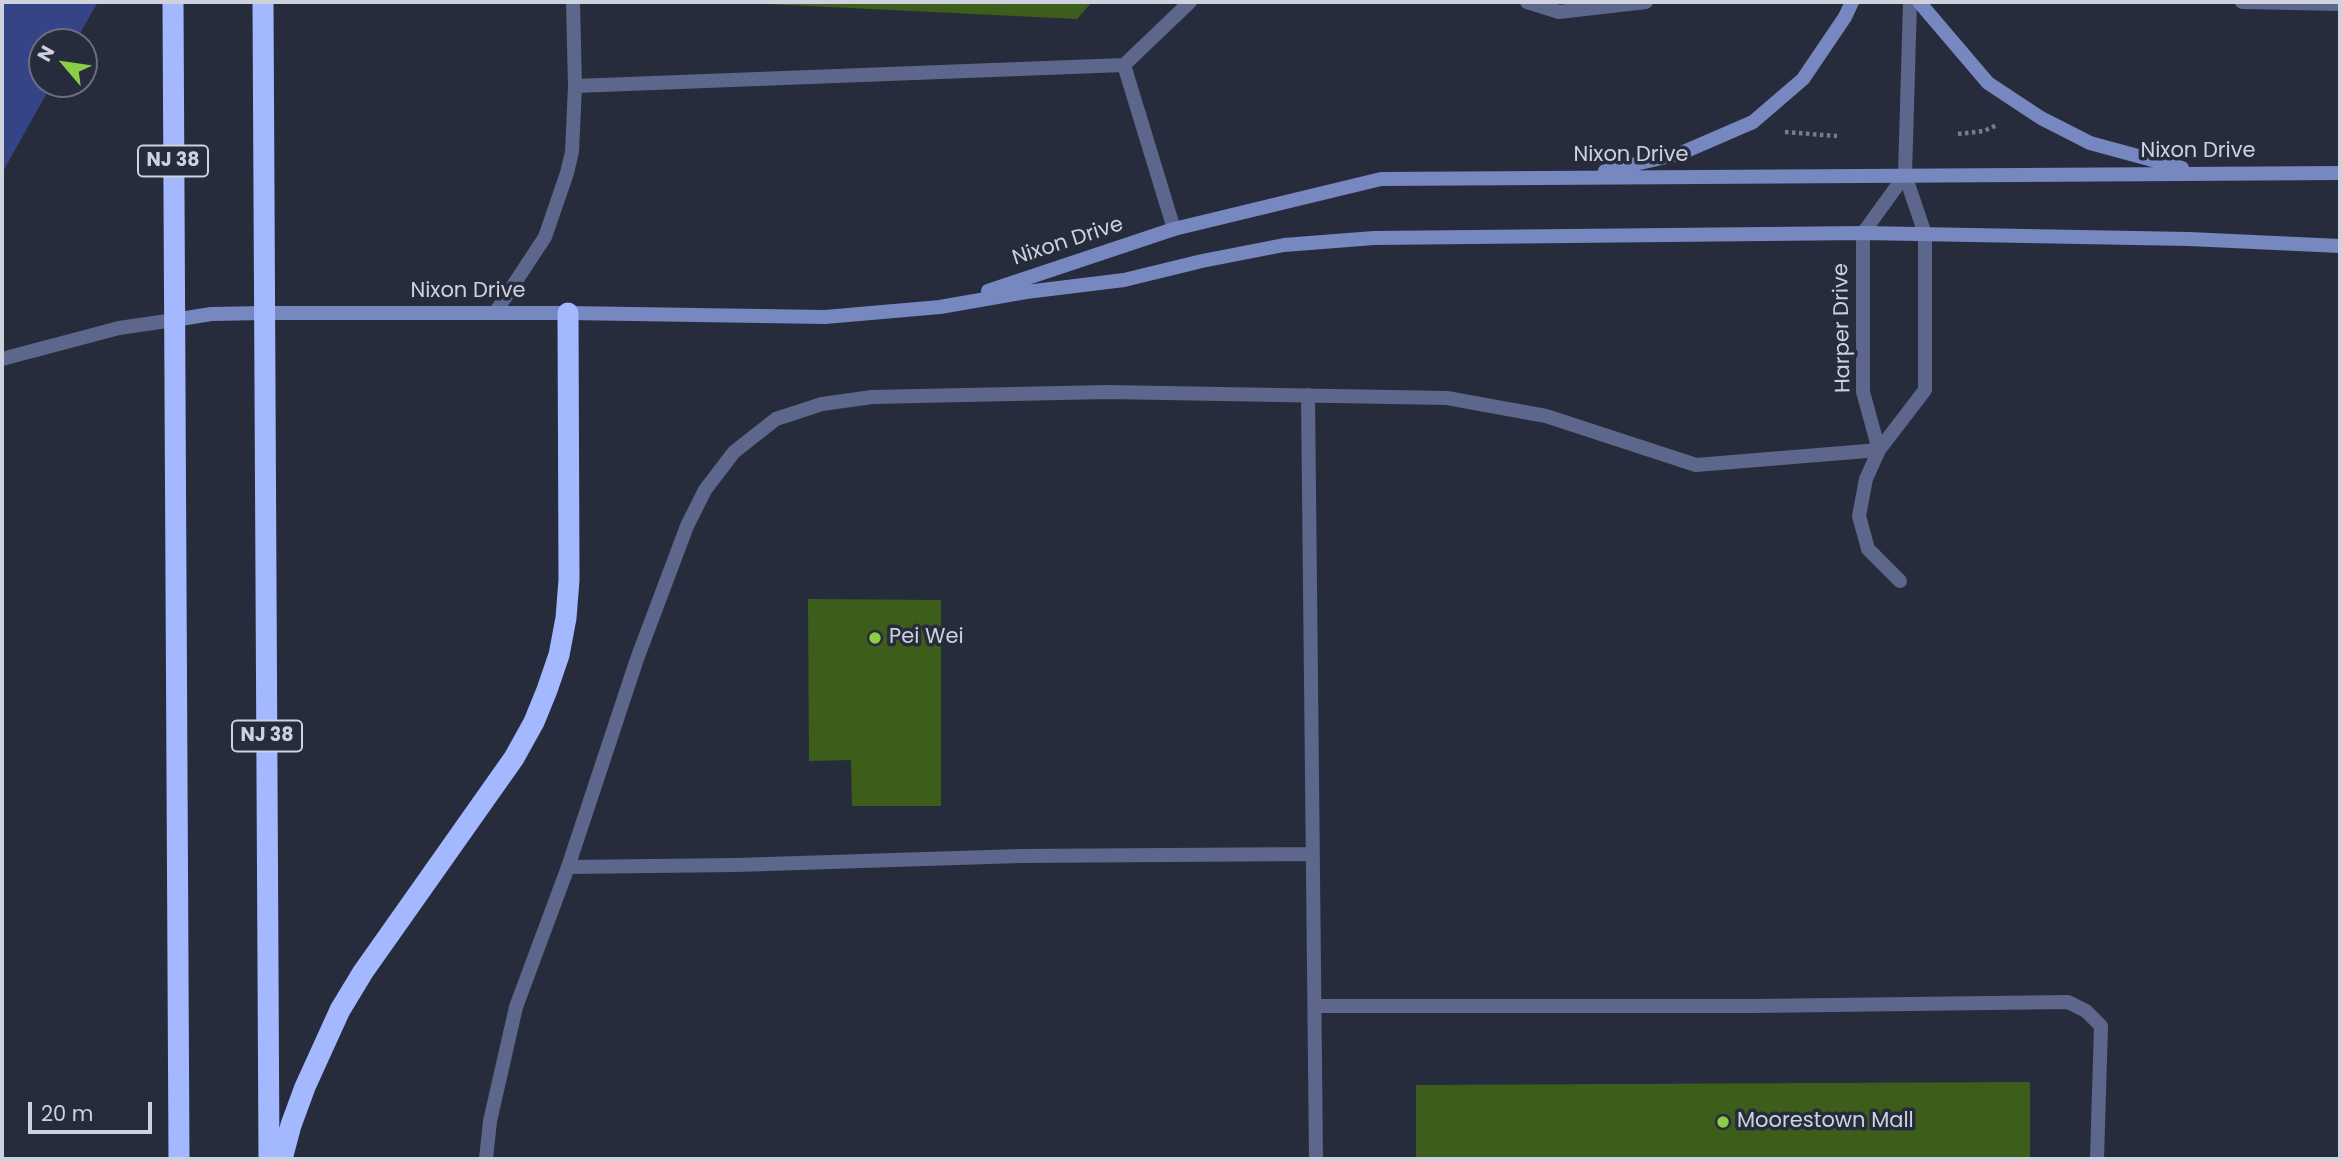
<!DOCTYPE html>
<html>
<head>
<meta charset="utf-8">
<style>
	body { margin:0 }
	#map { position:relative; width:2342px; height:1161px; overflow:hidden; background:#272c3d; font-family:Poppins,sans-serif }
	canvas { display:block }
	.frame { position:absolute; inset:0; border:4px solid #ced2dd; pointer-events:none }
	.north { position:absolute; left:28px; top:28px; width:70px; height:70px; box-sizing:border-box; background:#272c3d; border:2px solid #6a6e7d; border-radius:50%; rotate:299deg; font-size:19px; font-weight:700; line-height:28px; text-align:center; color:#ced2dd }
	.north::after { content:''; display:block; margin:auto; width:24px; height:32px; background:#8bce46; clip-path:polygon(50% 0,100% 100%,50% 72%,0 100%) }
	.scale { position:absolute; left:28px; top:1102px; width:124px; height:32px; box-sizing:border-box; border:4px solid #ced2dd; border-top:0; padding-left:9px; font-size:21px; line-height:24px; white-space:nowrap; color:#ced2dd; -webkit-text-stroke:5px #272c3d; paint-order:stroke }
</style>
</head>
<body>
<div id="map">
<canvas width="2342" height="1161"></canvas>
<div class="frame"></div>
<div class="north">N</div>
<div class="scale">20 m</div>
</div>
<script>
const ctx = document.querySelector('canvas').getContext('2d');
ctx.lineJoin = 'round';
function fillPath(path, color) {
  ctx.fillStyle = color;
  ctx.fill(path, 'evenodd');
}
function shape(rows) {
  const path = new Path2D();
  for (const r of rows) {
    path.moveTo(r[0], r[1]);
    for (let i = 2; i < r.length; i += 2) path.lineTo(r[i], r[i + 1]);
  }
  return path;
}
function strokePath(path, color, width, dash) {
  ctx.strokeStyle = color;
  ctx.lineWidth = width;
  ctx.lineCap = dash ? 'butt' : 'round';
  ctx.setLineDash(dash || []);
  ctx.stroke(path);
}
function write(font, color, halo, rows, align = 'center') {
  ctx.font = font + ' Poppins,sans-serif';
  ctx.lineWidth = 7;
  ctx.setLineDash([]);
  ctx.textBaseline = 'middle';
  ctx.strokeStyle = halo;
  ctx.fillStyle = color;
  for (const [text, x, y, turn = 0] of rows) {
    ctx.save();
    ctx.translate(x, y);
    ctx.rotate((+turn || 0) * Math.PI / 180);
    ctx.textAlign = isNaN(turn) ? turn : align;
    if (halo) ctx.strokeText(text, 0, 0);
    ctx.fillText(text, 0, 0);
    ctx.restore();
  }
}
fillPath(shape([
	[2,2,98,2,75,42,42,42,42,84,52,84,2,173]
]), '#354486');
fillPath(shape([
	[767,2,1092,2,1077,19,767,4],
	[808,599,941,600,941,806,852,806,851,760,809,761],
	[2030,1082,2030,1159,1416,1159,1416,1085]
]), '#3d5e1a');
strokePath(shape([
	[1785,132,1837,136],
	[1958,134,1984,131,1997,125]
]), '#777b8a', 4.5, [3.5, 3.5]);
strokePath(shape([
	[1527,2,1559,12,1646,2],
	[2242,2,2340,4],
	[1124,65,1174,229],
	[575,86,1124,65,1190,2],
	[1863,233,1863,392,1879,450],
	[495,313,545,237,567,173,572,152,575,86,573,2],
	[1308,395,1316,1159],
	[1900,581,1868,549,1859,516,1866,479,1879,450,1925,390,1925,234],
	[568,867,736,865,1020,856,1313,854],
	[1315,1006,1754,1006,2068,1002,2086,1011,2101,1026,2097,1159],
	[486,1159,490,1121,516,1007,568,867,637,659,687,526,705,490,734,452,776,419,822,404,872,397,1108,392,1447,398,1546,416,1696,465,1879,450]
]), '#5c678b', 14);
strokePath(shape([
	[1905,175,1910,2],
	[1863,233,1905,175,1925,234],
	[2,359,119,328,174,320]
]), '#5c678b', 14);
strokePath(shape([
	[1919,2,1988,83,2041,118,2090,143,2182,168],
	[1605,171,1679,154,1753,122,1803,79,1845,17,1852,2],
	[988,291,1174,229,1381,179,2340,173],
	[174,320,211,314,265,313,568,313,825,317,940,307,1026,292,1124,280,1202,261,1284,245,1374,238,1863,233,2189,239,2340,246]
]), '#7787c0', 14);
strokePath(shape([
	[173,2,179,1159],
	[263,2,269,1159],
	[282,1159,291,1125,305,1087,340,1010,363,972,514,758,534,722,547,690,559,655,566,618,569,580,568,313]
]), '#a3b8fe', 21);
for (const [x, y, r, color] of [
	[875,638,7,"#8bce46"],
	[1723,1122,7,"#8bce46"]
]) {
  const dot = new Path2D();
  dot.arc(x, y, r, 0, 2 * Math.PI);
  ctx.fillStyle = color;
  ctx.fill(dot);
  strokePath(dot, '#272c3d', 2.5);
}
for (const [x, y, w] of [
	[173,161,70],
	[267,736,70]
]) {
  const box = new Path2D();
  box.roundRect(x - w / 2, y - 15.5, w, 31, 5);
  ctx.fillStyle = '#272c3d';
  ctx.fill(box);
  strokePath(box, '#ced2dd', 2);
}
write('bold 19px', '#ced2dd', null, [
	["NJ 38",173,161],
	["NJ 38",267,736]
]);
write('21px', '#ced2dd', '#272c3d', [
	["Nixon Drive",2198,152],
	["Nixon Drive",1631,156],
	["Nixon Drive",1068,242,-18],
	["Nixon Drive",468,292],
	["Harper Drive",1843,328,-91]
]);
write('21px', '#ced2dd', '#272c3d', [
	["Pei Wei",889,638],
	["Moorestown Mall",1737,1122]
], 'left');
</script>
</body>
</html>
